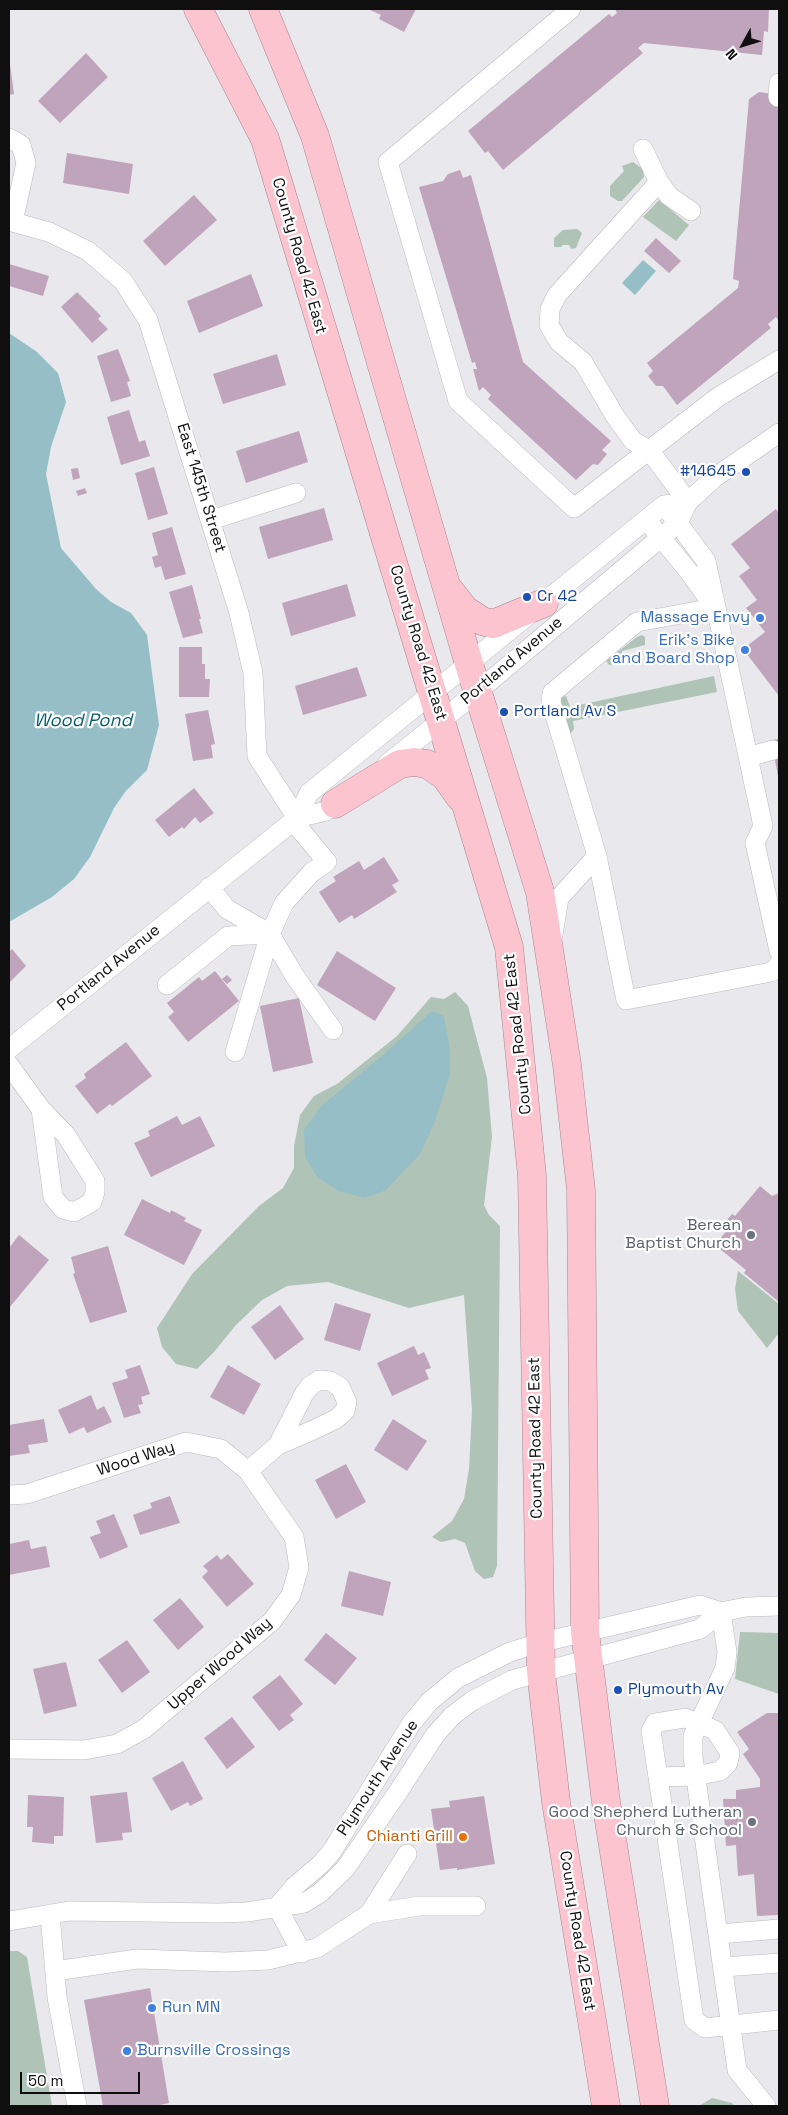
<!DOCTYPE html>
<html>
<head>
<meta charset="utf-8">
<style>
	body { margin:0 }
	#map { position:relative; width:788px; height:2115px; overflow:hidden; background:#e8e8ed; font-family:"Space Grotesk",sans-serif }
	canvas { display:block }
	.frame { position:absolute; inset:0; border:10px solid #0f0f10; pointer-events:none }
	.north { position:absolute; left:718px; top:20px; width:50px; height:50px; -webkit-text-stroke:4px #fff; paint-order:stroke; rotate:231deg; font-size:14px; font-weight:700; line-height:20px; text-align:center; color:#0f0f10 }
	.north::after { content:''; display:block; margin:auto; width:18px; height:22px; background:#0f0f10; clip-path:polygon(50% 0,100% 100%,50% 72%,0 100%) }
	.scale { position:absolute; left:20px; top:2072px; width:120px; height:22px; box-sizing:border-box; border:2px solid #0f0f10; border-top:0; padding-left:6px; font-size:15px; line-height:18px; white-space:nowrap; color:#0f0f10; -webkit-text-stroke:4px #fff; paint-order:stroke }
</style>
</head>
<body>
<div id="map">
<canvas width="788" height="2115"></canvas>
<div class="frame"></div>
<div class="north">N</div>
<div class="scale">50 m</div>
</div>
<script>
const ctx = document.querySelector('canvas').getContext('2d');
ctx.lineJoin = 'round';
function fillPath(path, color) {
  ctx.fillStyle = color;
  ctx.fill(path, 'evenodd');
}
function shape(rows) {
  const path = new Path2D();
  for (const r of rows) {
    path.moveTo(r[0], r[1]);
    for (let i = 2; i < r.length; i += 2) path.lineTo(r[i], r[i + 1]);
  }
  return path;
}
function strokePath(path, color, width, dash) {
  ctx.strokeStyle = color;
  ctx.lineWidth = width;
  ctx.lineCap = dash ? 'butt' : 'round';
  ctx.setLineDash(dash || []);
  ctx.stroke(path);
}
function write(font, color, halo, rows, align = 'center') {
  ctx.font = font + ' "Space Grotesk",sans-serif';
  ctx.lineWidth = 4.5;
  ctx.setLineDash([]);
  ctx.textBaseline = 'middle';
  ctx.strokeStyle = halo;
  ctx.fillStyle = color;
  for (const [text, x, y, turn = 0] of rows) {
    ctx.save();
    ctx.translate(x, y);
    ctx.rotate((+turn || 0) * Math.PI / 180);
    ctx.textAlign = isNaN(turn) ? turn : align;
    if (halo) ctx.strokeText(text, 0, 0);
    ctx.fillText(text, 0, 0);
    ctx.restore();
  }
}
fillPath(shape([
	[633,162,643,169,644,177,622,201,618,201,610,196,610,186,624,171,622,166],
	[659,200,689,225,676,241,643,217],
	[577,229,582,233,576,248,571,249,569,245,563,245,561,247,554,247,554,238,563,230],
	[642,635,645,637,645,645,622,651,624,661,609,665,606,661,637,637],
	[714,676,717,692,573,721,574,729,571,733,568,731,560,702,560,698,566,696,570,707],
	[455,992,468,1006,487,1078,492,1137,484,1205,489,1215,500,1226,497,1566,493,1577,484,1579,475,1571,465,1543,455,1539,441,1542,432,1537,452,1521,464,1499,469,1469,472,1410,464,1295,409,1308,328,1282,287,1286,262,1300,236,1325,214,1352,197,1369,176,1364,162,1347,157,1328,192,1274,259,1206,283,1188,294,1168,294,1146,300,1115,314,1096,337,1084,397,1036,431,997,444,999],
	[738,1271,779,1304,779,1333,767,1348,738,1311,735,1289],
	[740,1632,779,1633,779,1694,735,1679],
	[9,1951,18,1951,27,1957,52,2106,9,2106],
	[712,2098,732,2103,735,2106,699,2106]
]), '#afc3b6');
fillPath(shape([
	[643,260,656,271,635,295,622,283],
	[9,333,37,352,58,373,66,402,51,447,46,474,61,548,96,589,111,602,131,613,147,635,159,725,147,770,125,792,114,808,90,857,74,879,52,897,9,922],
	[432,1011,444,1016,450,1050,450,1074,435,1121,420,1154,386,1190,365,1198,339,1191,317,1177,305,1157,304,1130,321,1106,383,1055]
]), '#95bec6');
fillPath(shape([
	[368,9,416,9,404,32,379,19,381,15],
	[615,9,769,9,768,32,764,31,762,55,644,43,638,48,643,53,503,170,488,151,485,153,468,131,609,14,612,17,617,13],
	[86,53,108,77,60,123,38,101],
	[10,64,14,94,9,95,9,65],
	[759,92,772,94,779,99,779,321,776,317,768,324,771,328,677,405,663,386,656,386,648,376,653,371,647,363,738,288,739,281,733,279,749,99],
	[67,153,133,164,129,194,63,183],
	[460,170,463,178,471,175,523,362,611,441,602,450,607,454,598,465,593,464,576,480,488,399,491,395,483,387,479,391,473,369,477,369,475,362,472,363,419,187,443,181,448,174],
	[194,195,217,220,165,266,143,241],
	[656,238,681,261,669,273,644,251],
	[9,264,49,276,43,296,9,286],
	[251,274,263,306,199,333,187,301],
	[77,292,101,316,98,319,108,329,92,343,61,307],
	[118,349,130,381,127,382,131,396,111,402,97,356],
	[277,354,286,385,223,404,213,374],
	[129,410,139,442,145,440,150,456,121,465,107,417],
	[299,431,308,462,246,483,236,451],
	[154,467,168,514,148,520,135,473],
	[78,468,80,478,73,480,71,469],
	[85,488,87,493,78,496,76,491],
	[324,508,333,540,268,559,259,527],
	[776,509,779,513,779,696,743,649,765,632,746,608,757,600,739,576,750,568,731,544],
	[172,527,186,574,165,580,161,566,155,568,152,557,158,555,152,533],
	[347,584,356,616,291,636,282,603],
	[192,585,201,619,199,619,203,633,183,638,169,592],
	[179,647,202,647,202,664,205,664,205,679,210,679,209,697,179,697],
	[357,667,367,696,303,715,295,686],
	[208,710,215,744,211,745,213,758,193,761,185,714],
	[779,739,779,776,778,776,771,740],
	[194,788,214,813,200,823,195,817,184,829,182,827,169,837,155,820],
	[384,857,399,881,392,885,397,892,354,919,352,915,339,923,319,892,336,881,333,877,359,861,364,870],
	[12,949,26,966,9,983,9,952],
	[337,951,396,988,375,1021,317,985],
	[215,971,239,1001,188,1042,168,1017,174,1012,167,1003,199,977,202,981],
	[227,975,232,980,227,984,222,979],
	[299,998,313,1063,273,1072,260,1006],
	[126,1042,152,1076,112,1106,110,1104,97,1114,75,1086,86,1078,84,1074],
	[177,1116,182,1125,200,1116,215,1146,151,1177,134,1143,150,1136,148,1131],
	[760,1186,772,1196,779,1193,779,1302,744,1273,746,1270,715,1245,732,1224,727,1220,732,1214,735,1216],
	[142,1199,170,1213,171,1210,186,1218,184,1221,202,1230,184,1265,124,1235],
	[19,1235,49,1260,9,1308,9,1248],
	[108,1246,127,1312,90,1323,73,1274,75,1273,71,1257],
	[335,1303,371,1314,360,1351,324,1340],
	[280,1305,304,1339,275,1360,251,1327],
	[414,1346,418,1355,424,1352,431,1368,425,1370,429,1379,392,1396,377,1363],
	[140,1365,150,1394,141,1397,143,1404,138,1405,141,1413,124,1418,112,1383,128,1378,125,1370],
	[228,1365,261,1384,244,1415,210,1397],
	[91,1395,97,1410,104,1406,112,1422,87,1433,84,1427,69,1434,58,1410],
	[44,1419,48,1442,28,1445,30,1453,9,1456,9,1425],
	[393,1419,427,1441,407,1471,374,1450],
	[346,1464,366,1502,336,1519,315,1480],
	[170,1496,180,1523,140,1535,133,1515,152,1508,150,1503],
	[114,1514,128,1547,100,1559,90,1537,101,1533,96,1521],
	[29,1540,31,1549,46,1546,50,1567,9,1575,9,1544],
	[228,1554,254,1584,227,1607,202,1577,208,1571,203,1566,217,1555,221,1560],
	[349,1571,391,1582,383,1616,341,1606],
	[180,1598,204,1627,178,1650,153,1620],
	[326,1633,357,1658,335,1685,304,1660],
	[127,1640,150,1672,122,1693,98,1660],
	[66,1662,77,1706,44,1714,33,1669],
	[280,1675,303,1704,290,1715,294,1720,279,1731,252,1697],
	[767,1713,779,1713,779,1915,757,1916,754,1874,738,1876,736,1845,726,1846,723,1799,736,1799,736,1790,760,1787,760,1779,743,1754,749,1749,737,1732],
	[232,1717,255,1747,227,1769,204,1738],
	[183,1761,203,1799,190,1806,188,1802,171,1811,152,1778],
	[127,1792,132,1832,122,1833,123,1840,96,1843,90,1796],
	[28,1795,64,1797,63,1836,54,1836,54,1844,32,1842,33,1827,27,1827],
	[484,1796,495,1864,457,1870,457,1868,440,1870,431,1809,450,1807,449,1801],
	[150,1988,169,2103,155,2106,103,2106,84,2000]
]), '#bfa4bc');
const minor = shape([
	[571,9,388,162,458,401,574,508,718,397,779,360],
	[778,97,779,83],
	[9,138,21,145,26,163,13,222],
	[643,149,659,182,669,196,691,211],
	[659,182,557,295,550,309,549,325,559,342,583,362,615,416,633,441,649,450,688,502],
	[9,221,49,232,88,251,123,281,148,320,239,613,253,673,257,756,297,818],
	[671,514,706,561,763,826,755,843,779,951],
	[211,520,296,493],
	[653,528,690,573,710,601],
	[714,608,637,622,552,693,551,702,597,856,626,1000,771,972,777,968,779,963],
	[748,757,773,750],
	[387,764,477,692,678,523,688,502,714,478,779,433],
	[297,818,326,811,343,798],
	[209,887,227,909,270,934],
	[270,934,284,903,312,872,327,862,293,821],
	[553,935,559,898,597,856],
	[167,985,228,936,270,934],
	[9,1049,297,818,309,793,664,505,688,502],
	[235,1052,270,934,294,975,333,1030],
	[9,1065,41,1109,66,1135,95,1181,95,1192,92,1202,74,1212,63,1209,53,1197,41,1109],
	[248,1471,278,1445,311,1431,336,1419,345,1411,347,1402,340,1387,330,1381,319,1380,310,1386,304,1394,278,1445],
	[9,1495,27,1494,186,1442,221,1449,248,1471,294,1537,299,1567,291,1595,272,1621,144,1729,117,1744,84,1750,9,1749],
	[721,1612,727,1652,725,1668,693,1736,693,1757,737,2070,766,2106],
	[658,1777,695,1776,720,1771,728,1763,730,1753,715,1730,685,1718,655,1723,651,1731,658,1777,694,2020,705,2028,779,2020],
	[277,1907,295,1886,321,1864,332,1851,411,1724,429,1702,458,1678,510,1652,539,1643,700,1605,721,1612,746,1607,779,1606],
	[277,1907,302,1953],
	[50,1914,57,1997,77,2106],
	[369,1914,407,1854],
	[9,1921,69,1911,219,1913,247,1912,304,1903,320,1893,345,1869,400,1789,435,1735,452,1716,472,1701,512,1680,700,1629,721,1612],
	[719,1934,779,1929],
	[724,1967,779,1963],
	[55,1971,137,1959,226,1962,268,1960,317,1948,369,1914,419,1906,476,1906]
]);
const highway = shape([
	[198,9,265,139,509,947,532,1176,541,1672,556,1802,606,2106],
	[263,9,315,136,469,664,540,892,567,1065,581,1190,585,1632,606,1802,655,2106],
	[450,591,465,610,482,621,493,624,544,603],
	[335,804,400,764,414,762,427,764,445,776,460,797]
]);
strokePath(minor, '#bababf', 20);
strokePath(highway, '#a9858c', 29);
strokePath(minor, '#fff', 19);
strokePath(highway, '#fcc4ce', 28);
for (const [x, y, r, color] of [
	[746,472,5,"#1a4fb4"],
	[527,597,5,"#1a4fb4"],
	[760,618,5,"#3f7fe0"],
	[745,650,5,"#3f7fe0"],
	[504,712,5,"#1a4fb4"],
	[751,1235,5,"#6b7280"],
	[618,1690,5,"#1a4fb4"],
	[752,1822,5,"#6b7280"],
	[463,1837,5,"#e8710a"],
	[152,2008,5,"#3f7fe0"],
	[127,2051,5,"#3f7fe0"]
]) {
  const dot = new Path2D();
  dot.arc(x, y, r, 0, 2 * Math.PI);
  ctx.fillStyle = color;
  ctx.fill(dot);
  strokePath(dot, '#fff', 2);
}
write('16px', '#0f0f10', '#fff', [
	["County Road 42 East",299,256,74],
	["East 145th Street",201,488,73],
	["County Road 42 East",418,643,73],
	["Portland Avenue",512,661,-40],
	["Portland Avenue",109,968,-39],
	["County Road 42 East",518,1034,-96],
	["County Road 42 East",536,1438,-91],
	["Wood Way",136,1459,-18],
	["Upper Wood Way",220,1664,-41],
	["Plymouth Avenue",378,1778,-57],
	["County Road 42 East",577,1931,81]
]);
write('16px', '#164399', '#fff', [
	["#14645",736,472,"right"],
	["Cr 42",537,597],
	["Portland Av S",514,712],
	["Plymouth Av",628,1690]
], 'left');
write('16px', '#366cbe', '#fff', [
	["Massage Envy",750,618],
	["Erik's Bike",735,641],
	["and Board Shop",735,659],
	["Run MN",162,2008,"left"],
	["Burnsville Crossings",137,2051,"left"]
], 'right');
write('16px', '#5b616d', '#fff', [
	["Berean",741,1226],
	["Baptist Church",741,1244],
	["Good Shepherd Lutheran",742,1813],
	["Church & School",742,1831]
], 'right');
write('16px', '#c56008', '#fff', [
	["Chianti Grill",453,1837]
], 'right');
write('italic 18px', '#065e6b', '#fff', [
	["Wood Pond",83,721]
]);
</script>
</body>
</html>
